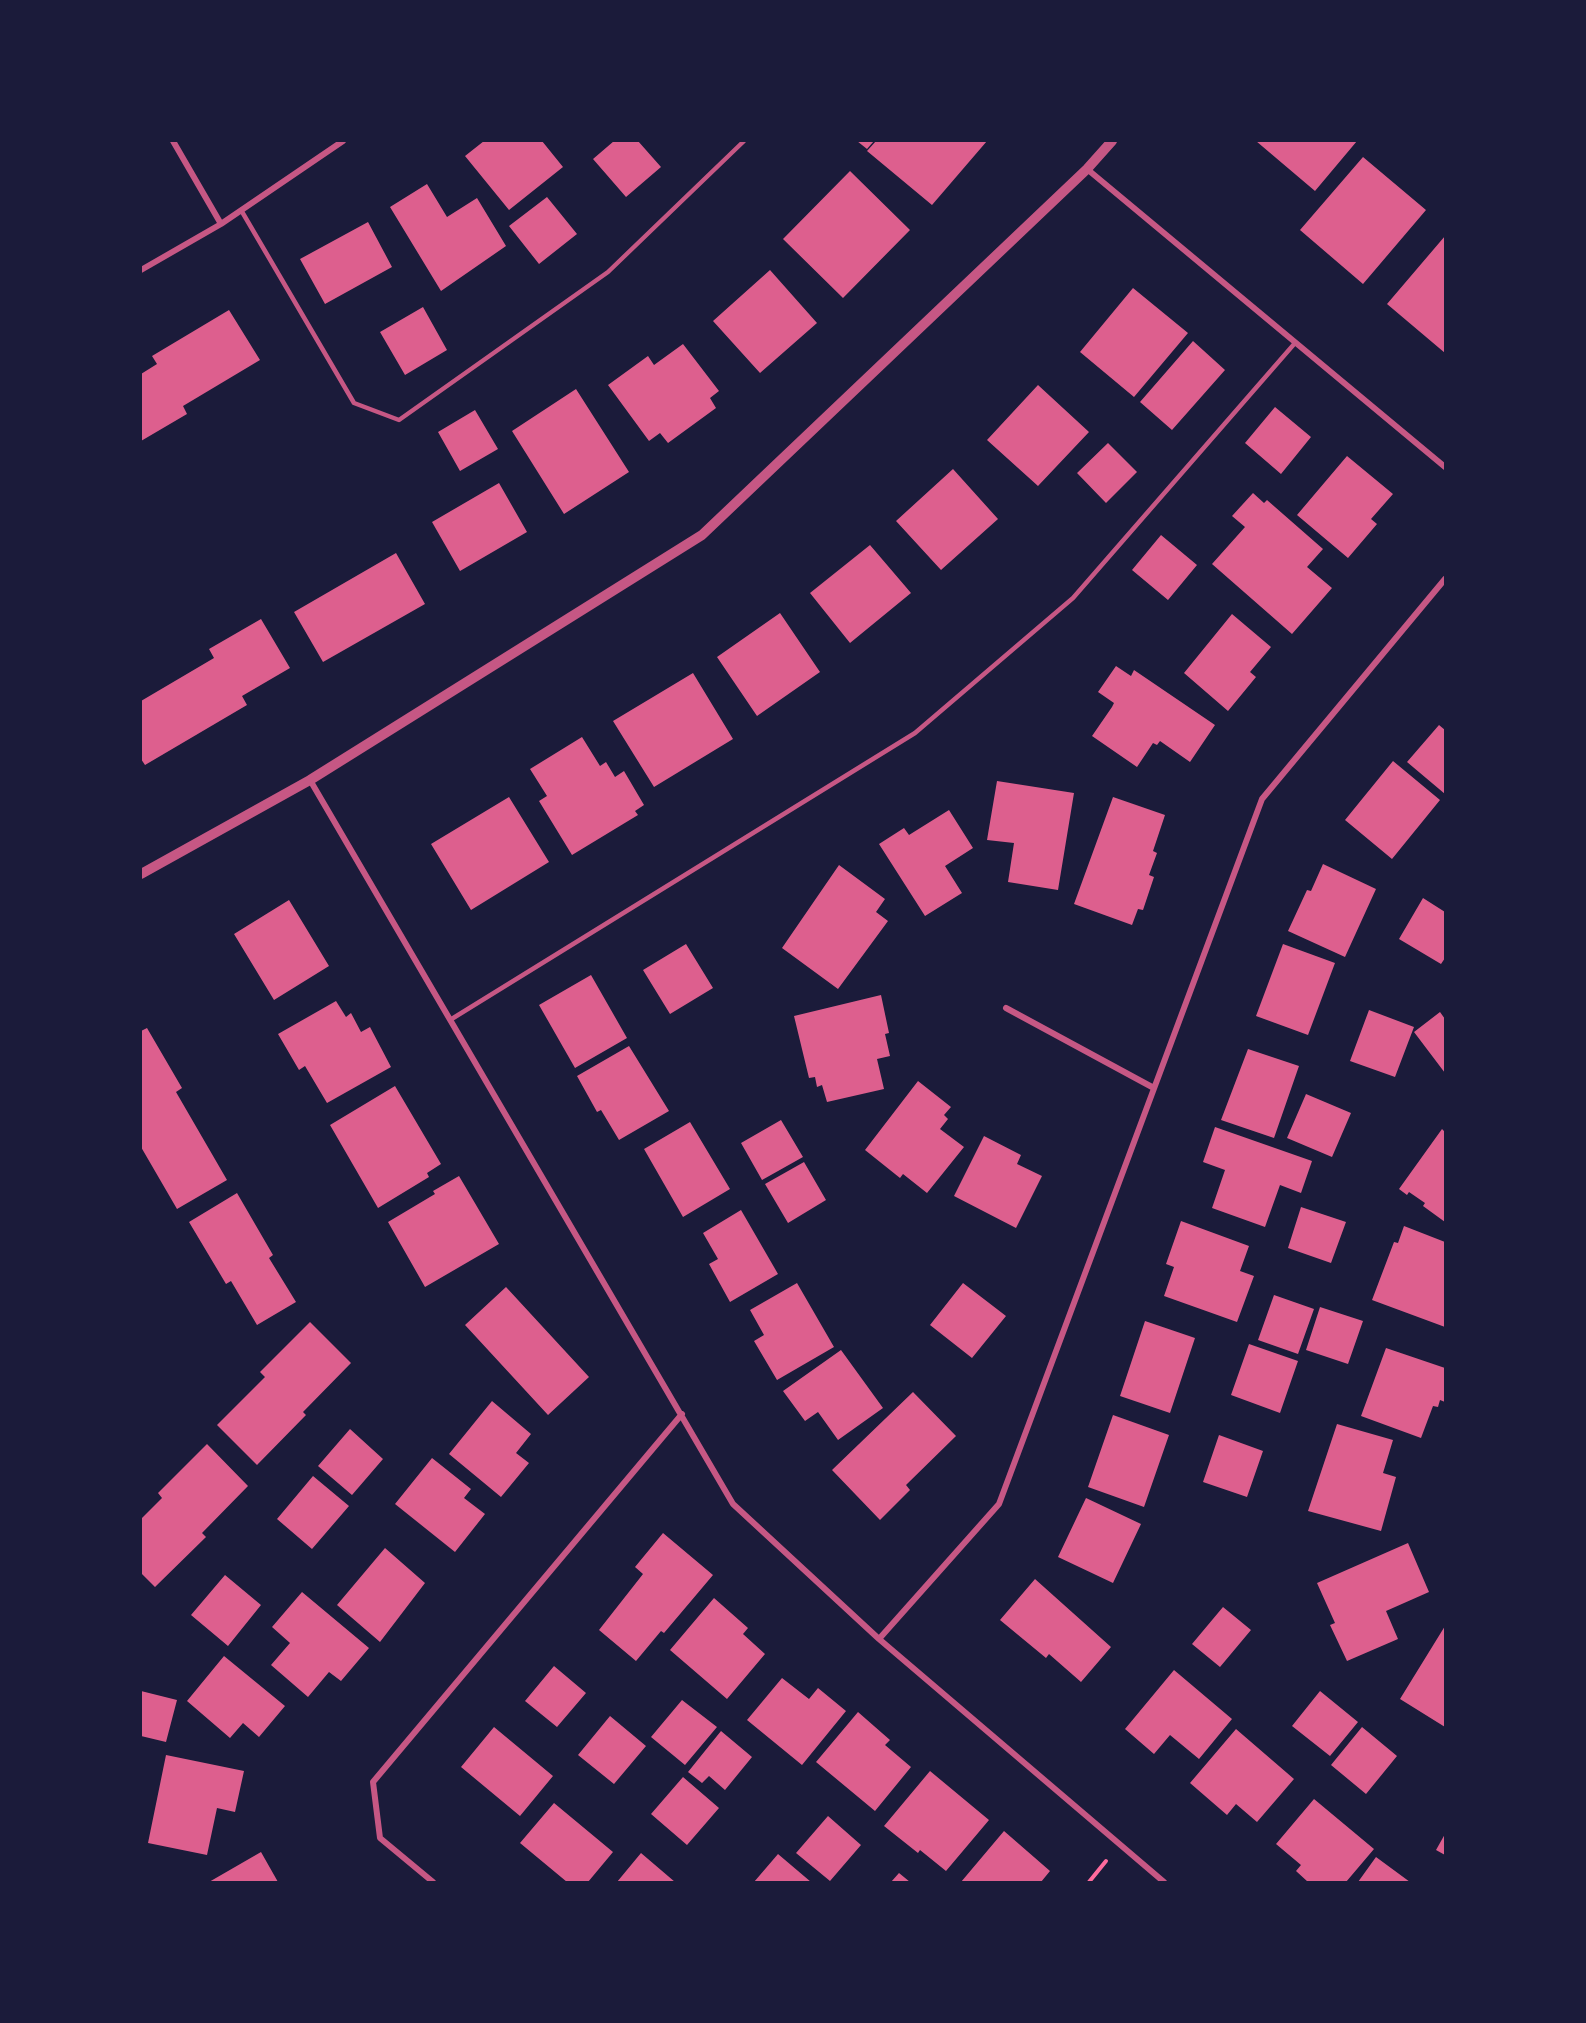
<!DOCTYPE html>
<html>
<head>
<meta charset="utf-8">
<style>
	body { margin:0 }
	#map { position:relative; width:1586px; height:2023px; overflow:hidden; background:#1b1b3a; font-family:"Nunito Sans",sans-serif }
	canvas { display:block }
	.frame { position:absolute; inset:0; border:142px solid #1b1b3a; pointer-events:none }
</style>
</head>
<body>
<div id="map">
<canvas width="1586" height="2023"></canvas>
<div class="frame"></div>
</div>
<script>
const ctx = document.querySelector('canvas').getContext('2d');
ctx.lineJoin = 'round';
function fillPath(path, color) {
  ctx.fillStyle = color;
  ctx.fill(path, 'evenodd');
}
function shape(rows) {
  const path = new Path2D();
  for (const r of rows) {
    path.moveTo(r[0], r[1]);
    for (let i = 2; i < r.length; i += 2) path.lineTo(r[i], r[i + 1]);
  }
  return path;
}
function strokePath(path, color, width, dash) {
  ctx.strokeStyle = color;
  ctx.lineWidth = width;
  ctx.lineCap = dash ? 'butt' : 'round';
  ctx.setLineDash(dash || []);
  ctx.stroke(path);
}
fillPath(shape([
	[484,141,542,141,563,167,509,210,465,156],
	[614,141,638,141,661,167,626,197,593,159],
	[857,141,874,141,867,149],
	[876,141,987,141,932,205,867,151],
	[1256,141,1357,141,1315,191],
	[1363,157,1426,210,1363,284,1300,230],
	[850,171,910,230,843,298,783,239],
	[427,184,447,217,477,198,506,246,441,291,390,207],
	[547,197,577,234,539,264,509,226],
	[368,222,392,267,325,304,300,259],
	[1445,236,1445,353,1387,304],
	[770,270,817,323,760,373,713,321],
	[1133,288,1188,333,1134,397,1080,352],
	[423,307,447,350,405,375,380,332],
	[229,310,260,360,183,406,187,414,141,441,141,374,157,364,152,356],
	[1193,341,1225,370,1172,430,1140,402],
	[683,344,719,391,710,398,716,408,668,443,660,433,649,441,608,385,648,356,654,365],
	[1038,385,1089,432,1038,486,987,440],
	[576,389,629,472,564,514,512,431],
	[1275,407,1311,437,1281,474,1245,443],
	[475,410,498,449,460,471,438,432],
	[1108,443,1137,472,1106,503,1077,473],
	[1347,456,1393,494,1371,519,1377,524,1348,558,1297,515],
	[953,469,998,519,941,570,896,521],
	[499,483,527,532,460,571,432,522],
	[1253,493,1264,503,1267,500,1323,549,1307,567,1332,588,1292,634,1212,564,1245,527,1232,516],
	[1161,535,1197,565,1168,600,1132,570],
	[870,545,911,593,850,643,810,593],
	[396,553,425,604,323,662,294,612],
	[780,613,820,672,757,716,717,657],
	[1232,614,1271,647,1250,672,1256,677,1228,711,1184,673],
	[261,619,290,668,242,696,247,705,145,765,141,759,141,701,214,658,209,649],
	[1116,666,1131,676,1134,670,1215,725,1190,762,1160,741,1157,745,1153,743,1137,767,1092,736,1112,707,1114,703,1098,692],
	[693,673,733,739,654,787,613,721],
	[1439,725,1445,730,1445,794,1407,762],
	[582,737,600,766,606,762,615,777,624,771,644,805,635,811,638,815,572,855,539,801,547,796,530,769],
	[1393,761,1440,800,1392,859,1345,820],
	[997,781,1074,793,1058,890,1008,882,1014,843,987,840],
	[509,797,549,862,471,910,431,844],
	[1113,797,1165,815,1153,851,1157,853,1149,875,1154,877,1143,910,1138,909,1132,925,1074,904],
	[949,810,973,848,945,866,962,893,925,916,879,844,904,828,909,835],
	[1323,864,1376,889,1345,957,1288,931,1307,890,1311,891],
	[839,865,885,899,876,912,888,921,838,989,782,948],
	[1423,898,1445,912,1445,958,1441,964,1399,939],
	[289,900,329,966,274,1000,234,934],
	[686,944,713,988,670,1014,643,970],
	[1283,944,1335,963,1308,1035,1256,1016],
	[591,975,627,1038,575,1068,539,1005],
	[881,995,889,1033,885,1034,890,1056,877,1059,884,1089,827,1102,822,1085,817,1087,815,1077,809,1078,794,1016],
	[336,1001,346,1017,351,1013,361,1032,370,1027,391,1067,327,1103,305,1066,299,1070,278,1034],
	[1369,1010,1414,1027,1395,1077,1350,1061],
	[1440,1012,1445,1019,1445,1073,1414,1032],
	[147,1028,182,1088,176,1092,227,1180,177,1209,141,1147,141,1031],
	[629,1046,669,1111,619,1140,601,1110,597,1112,577,1076],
	[1248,1049,1299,1066,1274,1138,1221,1120],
	[918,1081,951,1107,944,1115,948,1119,940,1129,964,1147,927,1193,903,1174,900,1178,865,1150],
	[395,1086,441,1164,427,1173,429,1177,378,1208,330,1125],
	[1306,1094,1351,1113,1332,1157,1287,1138],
	[781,1120,803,1157,762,1180,741,1143],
	[690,1122,730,1189,683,1217,644,1149],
	[1215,1127,1312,1161,1301,1193,1280,1185,1265,1227,1212,1208,1225,1170,1203,1162],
	[1442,1129,1445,1132,1445,1222,1423,1206,1425,1203,1409,1192,1407,1195,1399,1189],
	[984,1136,1021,1155,1017,1164,1042,1176,1016,1228,954,1196],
	[804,1162,826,1200,788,1223,765,1184],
	[459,1176,499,1244,425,1287,388,1222,435,1194,433,1191],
	[237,1193,273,1255,269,1258,296,1302,257,1325,231,1281,226,1284,189,1222],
	[1301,1207,1346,1222,1331,1263,1288,1248],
	[741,1210,778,1274,730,1302,709,1264,718,1259,703,1233],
	[1181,1221,1249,1246,1240,1271,1254,1276,1237,1322,1164,1296,1174,1267,1166,1264],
	[1404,1226,1445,1242,1445,1327,1372,1300,1394,1242,1398,1243],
	[797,1283,834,1347,777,1380,754,1341,764,1335,750,1310],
	[963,1283,1006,1316,972,1358,930,1325],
	[506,1287,589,1377,548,1415,465,1325],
	[1274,1295,1314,1309,1298,1354,1258,1340],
	[1320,1307,1363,1321,1348,1364,1306,1350],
	[1145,1321,1195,1338,1170,1413,1120,1396],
	[310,1322,351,1363,303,1412,306,1415,257,1465,217,1425,265,1377,260,1372],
	[1249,1344,1298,1361,1280,1413,1231,1395],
	[1386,1348,1445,1368,1445,1402,1440,1400,1438,1407,1433,1406,1421,1438,1361,1416],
	[841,1350,883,1408,838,1440,818,1412,805,1421,783,1391],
	[913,1392,956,1436,906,1485,910,1490,880,1520,832,1470],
	[492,1401,531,1434,516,1453,529,1463,501,1497,449,1454],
	[1113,1415,1169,1435,1144,1507,1088,1487],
	[1337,1424,1393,1440,1383,1473,1396,1477,1381,1531,1308,1511],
	[350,1429,383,1459,352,1495,318,1466],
	[1219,1435,1263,1451,1247,1497,1203,1482],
	[207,1444,248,1486,202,1533,206,1537,155,1587,141,1573,141,1519,162,1498,158,1493],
	[432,1458,471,1489,464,1498,485,1514,455,1552,395,1504],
	[313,1476,349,1506,312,1549,277,1519],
	[1086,1498,1141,1524,1113,1583,1058,1557],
	[663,1533,713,1575,664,1633,661,1631,636,1661,599,1630,643,1574,635,1567],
	[1408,1543,1429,1592,1386,1611,1398,1639,1347,1661,1330,1625,1335,1623,1317,1583],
	[385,1548,425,1583,380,1642,337,1605],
	[225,1575,261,1605,228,1646,191,1615],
	[1035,1579,1111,1647,1081,1682,1049,1654,1046,1658,1000,1620],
	[302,1592,369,1648,341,1681,329,1672,308,1697,271,1665,290,1643,272,1627],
	[714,1598,748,1628,743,1634,765,1654,727,1699,670,1650],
	[1223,1607,1251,1630,1220,1667,1192,1644],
	[1445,1626,1445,1727,1400,1699],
	[224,1656,285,1706,259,1737,243,1723,230,1738,187,1701],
	[554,1666,586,1693,557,1727,525,1701],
	[1174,1670,1232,1719,1199,1759,1170,1735,1154,1754,1125,1729],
	[782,1678,809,1699,818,1688,846,1711,802,1765,747,1720],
	[141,1691,177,1700,166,1742,141,1736],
	[1320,1691,1358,1722,1330,1756,1292,1726],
	[682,1700,717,1727,685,1765,651,1737],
	[858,1712,890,1740,885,1745,911,1767,875,1811,816,1762],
	[610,1716,646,1746,614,1784,578,1755],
	[494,1727,553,1776,520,1816,461,1767],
	[1362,1727,1397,1756,1366,1794,1331,1765],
	[1236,1729,1294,1779,1257,1822,1236,1804,1227,1815,1190,1783],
	[721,1731,752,1757,725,1790,709,1776,702,1783,688,1772],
	[166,1755,244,1771,235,1812,217,1808,207,1855,148,1843],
	[930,1771,989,1820,946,1871,920,1850,918,1853,884,1826],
	[683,1777,719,1808,687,1845,651,1814],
	[1314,1799,1374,1849,1346,1882,1308,1882,1296,1871,1301,1865,1276,1844],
	[554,1803,613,1852,588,1882,567,1882,520,1843],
	[828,1816,861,1845,830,1881,796,1853],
	[1004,1831,1050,1871,1041,1882,961,1882],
	[1445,1834,1445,1855,1436,1850],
	[261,1852,278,1882,209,1882],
	[641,1853,675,1882,617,1882],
	[778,1854,811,1882,754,1882],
	[1376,1857,1410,1882,1358,1882],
	[899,1873,910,1882,891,1882]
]), '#dd5f8e');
strokePath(shape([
	[1089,1882,1106,1861]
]), '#ff6b9d', 4);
strokePath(shape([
	[241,210,354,403,399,420,608,272,744,141],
	[450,1020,915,733,1073,598,1295,343]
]), '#c65784', 4.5);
strokePath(shape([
	[173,141,221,224],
	[1087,169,1445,467],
	[141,270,221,224,343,141],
	[310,780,733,1504,879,1639,1164,1882],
	[1006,1008,1152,1087],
	[879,1639,999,1504,1262,799,1445,579],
	[433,1882,380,1838,373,1782,682,1414]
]), '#c65784', 6);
strokePath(shape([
	[141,874,310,780,702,535,1087,169,1112,141]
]), '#c65784', 10);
</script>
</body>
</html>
